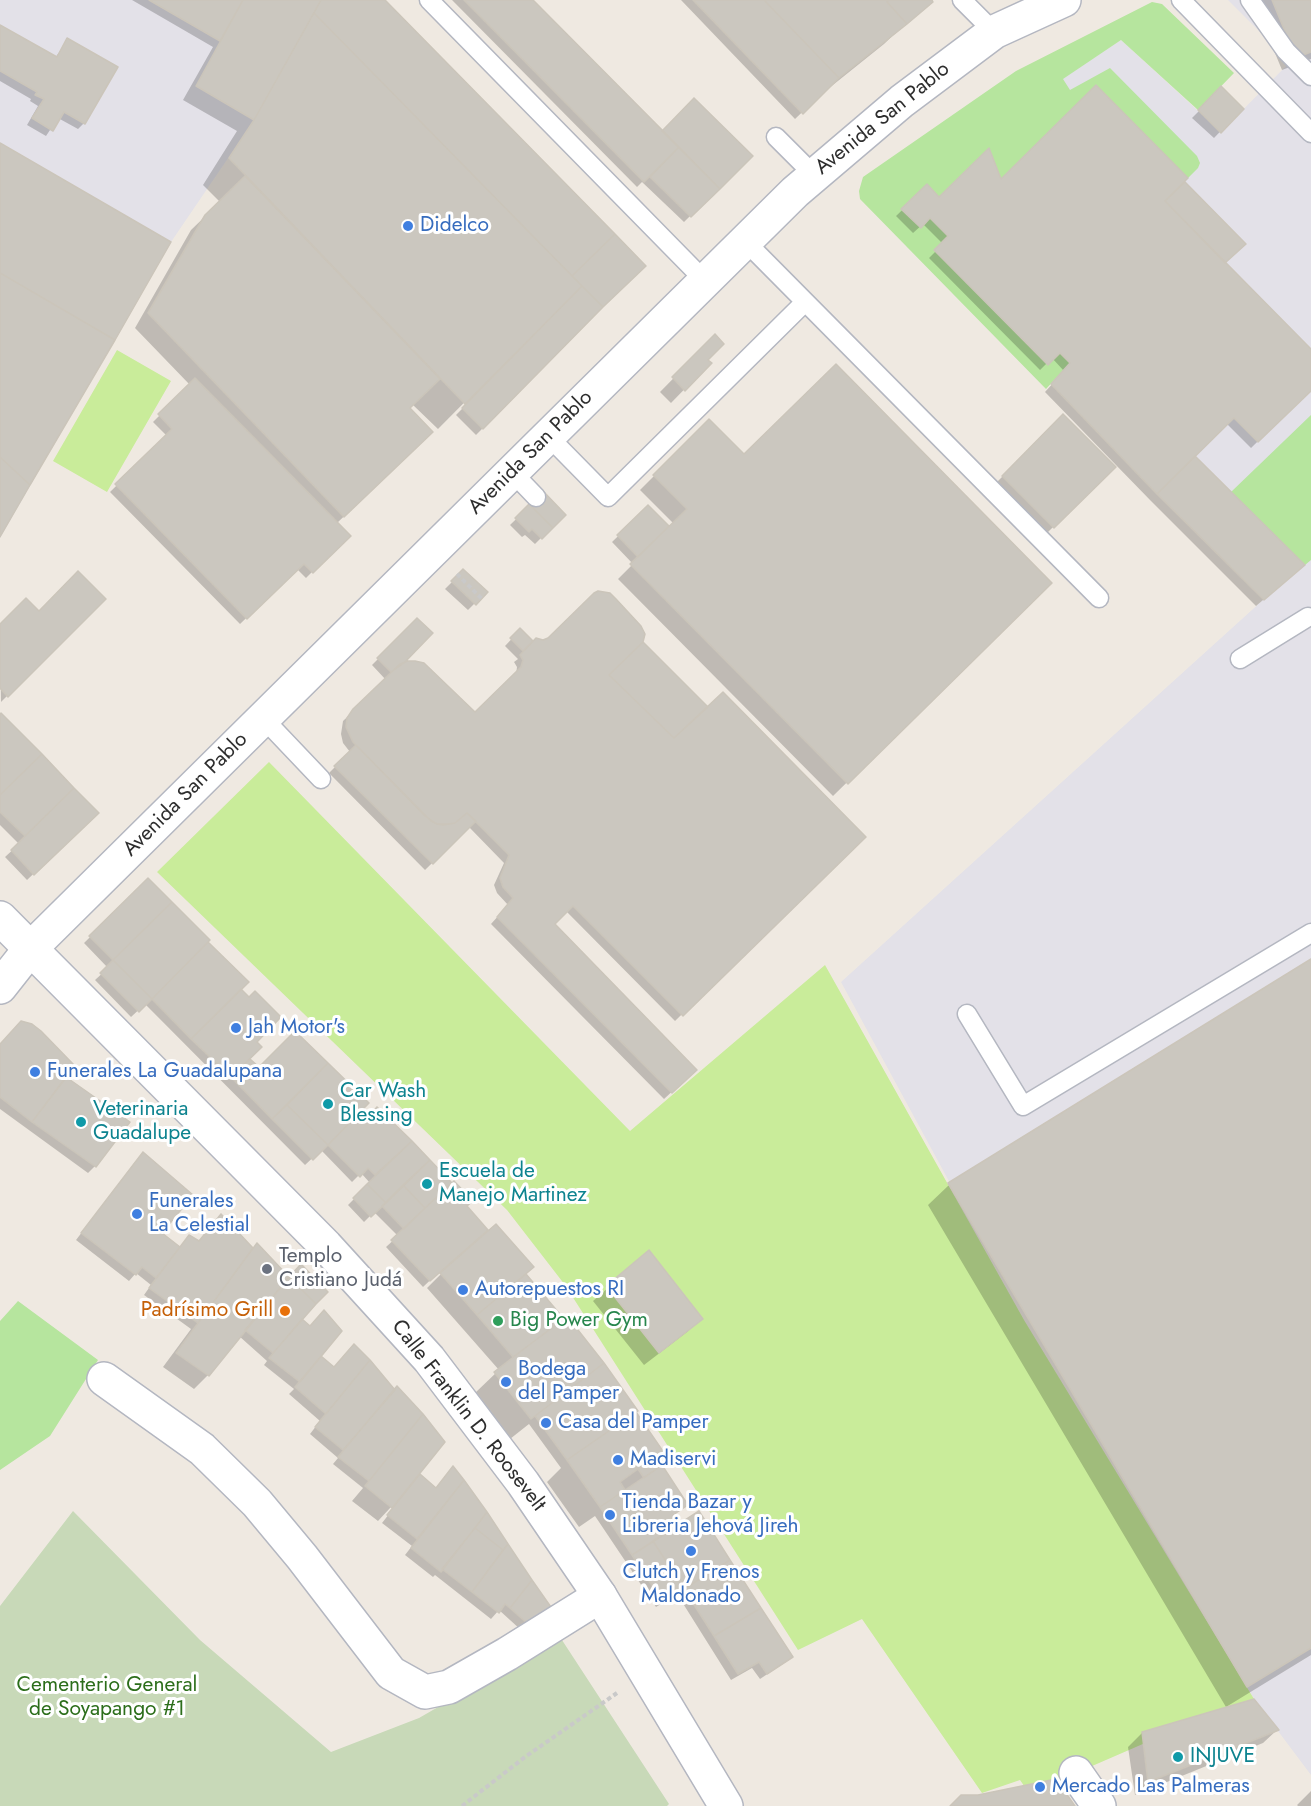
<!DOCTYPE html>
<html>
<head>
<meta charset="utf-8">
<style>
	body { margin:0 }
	canvas { display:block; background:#efe9e1 }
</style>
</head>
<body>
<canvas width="1311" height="1806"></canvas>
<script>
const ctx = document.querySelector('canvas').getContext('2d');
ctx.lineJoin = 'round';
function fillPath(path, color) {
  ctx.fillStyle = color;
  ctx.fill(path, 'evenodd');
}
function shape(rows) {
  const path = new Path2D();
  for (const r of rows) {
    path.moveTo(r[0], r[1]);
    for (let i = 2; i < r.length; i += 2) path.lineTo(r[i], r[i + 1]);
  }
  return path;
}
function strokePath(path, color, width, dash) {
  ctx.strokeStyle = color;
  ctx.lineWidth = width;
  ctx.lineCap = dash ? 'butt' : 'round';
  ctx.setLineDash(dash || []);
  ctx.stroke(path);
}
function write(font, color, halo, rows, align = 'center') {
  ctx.font = font + ' Jost,sans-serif';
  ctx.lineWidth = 6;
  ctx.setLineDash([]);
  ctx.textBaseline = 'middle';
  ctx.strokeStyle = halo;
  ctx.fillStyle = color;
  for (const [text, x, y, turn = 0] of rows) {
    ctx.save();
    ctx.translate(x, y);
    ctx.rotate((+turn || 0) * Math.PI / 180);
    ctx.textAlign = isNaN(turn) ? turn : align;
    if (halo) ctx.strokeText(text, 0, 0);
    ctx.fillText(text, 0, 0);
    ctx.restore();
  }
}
fillPath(shape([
	[0,0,321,0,254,120,171,242,0,538],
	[1228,0,1311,0,1311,1775,1254,1699,957,1196,841,982,1263,600,1051,384,1056,378,879,199,1121,40,1221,132,1290,62]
]), '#e3e1e8');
fillPath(shape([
	[1152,2,1162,4,1234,73,1198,110,1121,40,1063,79,1070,90,1110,68,1197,156,1200,163,1198,168,1188,178,1096,86,1001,179,988,149,939,197,927,184,902,208,921,228,930,218,1070,363,1046,389,860,199,859,191,863,177,1016,71],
	[1311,415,1311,560,1305,565,1231,492],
	[18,1301,98,1360,50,1436,0,1470,0,1321]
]), '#b6e59e');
fillPath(shape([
	[73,1511,200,1640,331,1752,419,1718,560,1637,669,1804,667,1806,0,1806,0,1606]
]), '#c8d9b8');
fillPath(shape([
	[117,350,171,381,107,492,53,461],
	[269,762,630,1131,825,965,1024,1320,1254,1699,1212,1714,1076,1773,1056,1779,1029,1793,1020,1780,982,1793,862,1619,798,1650,565,1285,507,1210,157,872]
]), '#c9ec9a');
fillPath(shape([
	[132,0,382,0,644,266,476,435,456,415,552,318,550,316,438,429,413,405,409,408,417,446,336,524,348,536,306,578,297,569,240,624,110,492,167,436,153,422,190,385,135,328,191,230,220,202,203,185,237,131,183,100,213,47],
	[452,0,531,0,662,133,751,156,684,222,642,182,637,187],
	[681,0,930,0,884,44,818,97,795,119],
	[1253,0,1311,0,1311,59,1282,70],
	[0,26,55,58,68,40,84,123,78,129,58,118,46,136,27,125,38,106,30,101,31,99,0,81],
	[1221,89,1242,109,1214,138,1192,118],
	[1001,181,1183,182,1244,244,1224,263,1311,351,1311,389,1251,448,1227,424,1193,457,1296,572,1256,606,1150,500,1045,392,1064,371,1052,358,1040,370,929,258,943,244,923,224,913,233,896,216,927,186,939,199],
	[715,336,706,360,710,363,671,403,660,392],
	[1063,416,1114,467,1047,533,996,483],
	[709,421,744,457,1050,583,833,796,618,579,633,564,612,542,648,507,646,547,674,524,640,490],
	[543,493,564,515,535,544,525,535,522,537,510,525],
	[463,571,486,592,468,610,445,589],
	[104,599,1,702,0,626],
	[417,620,399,665,475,714,516,674,517,667,514,662,518,659,505,646,520,630,532,643,543,641,641,643,708,709,863,837,675,1021,566,911,553,924,689,1076,664,1099,491,924,508,905,497,893,494,885,504,863,469,827,425,870,329,773,350,752,343,743,341,734,343,721,386,680,372,665],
	[0,715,97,813,27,880,5,857,19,844,0,825],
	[148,880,247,982,239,989,255,1042,248,1059,259,1069,295,1033,367,1104,360,1110,369,1118,377,1110,429,1161,465,1206,481,1235,524,1274,563,1321,567,1318,603,1364,634,1413,661,1466,686,1505,672,1516,791,1657,784,1663,760,1679,752,1668,731,1680,677,1594,656,1607,595,1516,579,1527,547,1482,561,1468,529,1424,510,1439,475,1393,499,1370,427,1288,442,1273,440,1271,423,1287,386,1247,398,1236,374,1212,364,1222,348,1205,370,1183,361,1173,352,1182,321,1150,305,1165,145,1004,131,1017,95,980,108,968,84,943],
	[1311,960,1311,1655,1226,1707,928,1205,949,1185],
	[24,1022,64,1078,95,1166,88,1173,0,1109,0,1045,19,1023],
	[136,1161,160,1233,179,1248,198,1243,221,1216,253,1249,300,1319,319,1356,334,1368,394,1391,422,1415,443,1442,413,1480,435,1489,452,1468,486,1513,551,1610,521,1630,499,1610,491,1619,435,1575,433,1577,405,1555,412,1546,382,1523,393,1509,391,1507,378,1521,352,1501,363,1488,333,1464,338,1458,310,1434,320,1421,289,1394,294,1389,264,1365,267,1361,239,1336,208,1375,194,1389,163,1367,191,1329,144,1295,151,1285,136,1273,129,1281,76,1240],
	[649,1252,701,1319,687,1332,644,1365,593,1301],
	[1277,1730,1263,1743,1135,1795,1128,1747,1142,1733],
	[1311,1791,1311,1806,1298,1806,1297,1805]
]), '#0003');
const building = shape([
	[149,0,243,0,220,41,149,0],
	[243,0,321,0,254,120,196,86,243,0],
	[321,0,385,0,615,234,572,276,314,13,321,0],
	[464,0,533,0,679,147,644,182,464,0],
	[693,0,764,0,839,78,803,114,693,0],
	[764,0,889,0,887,2,907,24,839,78,764,0],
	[889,0,932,0,933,2,907,24,887,2,889,0],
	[1272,0,1311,0,1311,52,1296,58,1272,0],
	[314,13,582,286,465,404,229,158,254,120,314,13],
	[0,25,57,57,67,38,118,67,85,124,64,112,53,131,32,118,44,99,35,95,37,92,0,71,0,25],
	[1096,85,1188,178,1165,201,1311,349,1311,391,1258,442,1234,418,1157,494,1051,384,1070,363,1060,353,1048,365,934,250,948,236,930,218,921,228,901,209,927,184,939,197,989,148,1001,179,1096,85],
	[1221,86,1244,109,1221,133,1198,110,1221,86],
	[694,98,753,156,720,189,662,131,694,98],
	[0,143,171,242,115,340,0,273,0,143],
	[679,147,720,189,691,217,650,177,679,147],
	[245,176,440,379,410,408,433,432,344,517,148,313,205,215,245,176],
	[1185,182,1246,244,1225,263,1165,201,1185,182],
	[615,234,646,266,603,307,572,276,615,234],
	[0,273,115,340,30,485,0,457,0,273],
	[582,286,603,307,483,429,462,408,582,286],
	[715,334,724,344,708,360,712,363,685,391,672,377,715,334],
	[836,364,1052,583,848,784,630,564,687,509,653,475,709,419,744,454,836,364],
	[195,378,351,536,313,573,304,564,247,619,115,484,172,429,158,414,195,378],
	[1063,414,1116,467,1054,528,1002,476,1063,414],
	[1195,456,1305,565,1264,600,1157,494,1195,456],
	[0,457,30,485,0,537,0,457],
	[543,491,566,515,553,528,529,504,543,491],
	[529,504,553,528,542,539,532,529,529,532,515,518,529,504],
	[648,505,669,526,638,557,617,535,648,505],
	[463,569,488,592,476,605,451,581,463,569],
	[78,571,106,599,8,697,0,688,0,624,26,598,39,611,78,571],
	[598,591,610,593,616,599,641,626,645,634,643,642,609,675,674,738,723,692,866,837,683,1016,573,906,555,924,697,1070,672,1093,497,917,513,898,503,887,500,878,509,855,467,813,455,823,443,825,437,824,425,816,353,742,346,727,347,718,353,709,400,664,408,661,415,661,424,663,475,712,521,667,523,660,520,655,536,638,543,640,548,638,594,593,598,591],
	[417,618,433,633,404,663,391,672,377,658,417,618],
	[520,628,533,641,523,651,510,638,520,628],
	[643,642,708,707,674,738,609,675,643,642],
	[1,713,42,754,0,795,0,714,1,713],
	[356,745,431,821,437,824,448,824,455,823,467,813,476,821,433,864,334,766,356,745],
	[42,754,74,788,25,836,0,812,0,795,42,754],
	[74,788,99,813,34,875,11,850,74,788],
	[148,878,172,902,113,960,89,936,148,878],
	[172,902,210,940,152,999,113,960,172,902],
	[208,942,249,982,191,1039,152,999,208,942],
	[1311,959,1311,1648,1247,1687,948,1183,1311,959],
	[113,960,152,999,139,1012,100,973,113,960],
	[241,989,249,997,255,991,281,1017,257,1042,262,1047,231,1077,191,1039,241,989],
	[21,1021,32,1024,41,1031,75,1066,32,1122,0,1097,0,1044,21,1021],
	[295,1031,328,1063,272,1119,231,1077,250,1059,259,1067,295,1031],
	[328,1063,369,1103,328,1145,287,1105,328,1063],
	[66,1077,130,1122,96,1167,32,1122,66,1077],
	[287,1105,328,1145,313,1160,272,1119,287,1105],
	[377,1107,412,1141,375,1175,368,1168,360,1177,328,1145,362,1110,369,1116,377,1107],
	[412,1141,430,1160,386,1203,367,1184,412,1141],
	[143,1152,193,1195,162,1233,180,1247,156,1278,142,1267,136,1275,81,1233,143,1152],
	[430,1160,452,1183,425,1208,403,1185,430,1160],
	[454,1181,473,1201,467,1206,488,1230,430,1281,391,1240,454,1181],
	[367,1184,386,1203,371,1217,353,1198,367,1184],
	[403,1185,425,1208,404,1229,382,1206,403,1185],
	[221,1214,253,1248,198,1323,149,1288,189,1235,199,1241,221,1214],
	[496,1224,534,1267,477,1315,440,1273,496,1224],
	[257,1243,289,1277,209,1376,176,1353,257,1243],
	[649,1250,703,1319,659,1353,606,1286,649,1250],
	[301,1264,328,1292,316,1304,289,1277,301,1264],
	[526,1274,564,1319,513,1357,477,1315,526,1274],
	[289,1277,316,1304,273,1353,245,1330,289,1277],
	[324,1310,342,1331,300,1382,269,1358,302,1319,310,1326,324,1310],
	[567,1316,604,1363,531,1419,494,1372,567,1316],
	[354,1344,370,1360,326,1414,295,1387,321,1356,334,1367,354,1344],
	[370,1360,395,1390,343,1450,315,1427,370,1360],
	[604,1363,638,1411,567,1460,535,1416,604,1363],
	[397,1386,423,1414,369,1481,338,1457,397,1386],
	[636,1412,669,1460,644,1478,638,1469,620,1482,625,1490,600,1507,567,1460,636,1412],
	[423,1414,445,1442,392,1508,365,1486,423,1414],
	[662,1465,688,1505,673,1515,679,1525,632,1555,600,1507,662,1465],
	[453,1466,464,1480,417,1539,387,1515,420,1474,436,1488,453,1466],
	[464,1480,487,1512,441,1572,411,1548,464,1480],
	[699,1511,730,1560,684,1589,653,1541,699,1511],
	[487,1512,508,1544,503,1550,475,1528,487,1512],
	[475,1528,503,1550,472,1592,442,1569,475,1528],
	[653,1541,684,1589,663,1602,632,1555,653,1541],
	[508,1544,532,1580,510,1608,505,1604,499,1613,472,1592,508,1544],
	[730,1560,761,1608,714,1636,684,1589,730,1560],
	[532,1580,553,1610,528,1624,510,1608,532,1580],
	[761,1608,793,1657,767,1674,759,1662,738,1674,714,1636,761,1608],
	[1254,1699,1279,1730,1148,1782,1142,1732,1254,1699],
	[1056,1779,1075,1806,950,1806,961,1795,978,1795,1056,1779]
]);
fillPath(building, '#cbc7bf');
strokePath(building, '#cbc5ba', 1.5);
const service = shape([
	[429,0,705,281],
	[962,0,994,32],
	[1181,0,1311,133],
	[1250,0,1286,51,1311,76],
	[776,137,814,175],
	[745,241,1099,598],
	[548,436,608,497,805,302],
	[512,472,536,497],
	[1240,659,1308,617],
	[263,718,321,779],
	[967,1014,1023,1106,1311,933]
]);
const minor = shape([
	[0,987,30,949],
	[104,1379,202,1449,257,1503,302,1557,391,1673,425,1692,449,1687,507,1654,600,1596],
	[1076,1773,1099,1806]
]);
const tertiary = shape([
	[30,949,795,192,902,101,994,32,1064,0]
]);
const secondary = shape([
	[0,918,326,1246,429,1359,523,1483,600,1596,726,1806]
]);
strokePath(service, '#b4b7c1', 21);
strokePath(minor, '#b4b7c1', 36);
strokePath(tertiary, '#b4b7c1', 36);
strokePath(secondary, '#b4b7c1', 36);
strokePath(shape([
	[457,574,482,599],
	[462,1806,525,1757,617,1693]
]), '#c9c9c9', 4, [4.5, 3]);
strokePath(service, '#fff', 18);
strokePath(minor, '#fff', 33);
strokePath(tertiary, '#fff', 33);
strokePath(secondary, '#fff', 33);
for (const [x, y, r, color] of [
	[408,226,6,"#3f7fe0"],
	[236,1028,6,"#3f7fe0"],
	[35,1072,6,"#3f7fe0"],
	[328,1104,6,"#0f9aa8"],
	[81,1122,6,"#0f9aa8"],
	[427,1184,6,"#0f9aa8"],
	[137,1214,6,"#3f7fe0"],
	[267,1269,6,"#6b7280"],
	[463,1290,6,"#3f7fe0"],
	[285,1311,6,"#e8710a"],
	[498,1321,6,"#2e9e5b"],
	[506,1382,6,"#3f7fe0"],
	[546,1423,6,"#3f7fe0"],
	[618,1460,6,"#3f7fe0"],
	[610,1515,6,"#3f7fe0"],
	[691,1551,6,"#3f7fe0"],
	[1178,1757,6,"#0f9aa8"],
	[1040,1787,6,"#3f7fe0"]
]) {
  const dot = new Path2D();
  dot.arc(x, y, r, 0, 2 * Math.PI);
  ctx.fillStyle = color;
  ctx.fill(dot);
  strokePath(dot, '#fff', 2);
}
write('21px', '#2e2e2e', '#fff', [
	["Avenida San Pablo",883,119,-39],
	["Avenida San Pablo",531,453,-45],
	["Avenida San Pablo",186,795,-45],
	["Calle Franklin D. Roosevelt",468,1416,52]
]);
write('21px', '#366cbe', '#fff', [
	["Didelco",420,226],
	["Jah Motor's",248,1028],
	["Funerales La Guadalupana",47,1072],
	["Funerales",149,1202],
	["La Celestial",149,1226],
	["Autorepuestos RI",475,1290],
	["Bodega",518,1370],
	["del Pamper",518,1394],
	["Casa del Pamper",558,1423],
	["Madiservi",630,1460],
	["Tienda Bazar y",622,1503],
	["Libreria Jehová Jireh",622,1527],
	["Clutch y Frenos",691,1573,"center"],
	["Maldonado",691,1597,"center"],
	["Mercado Las Palmeras",1052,1787]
], 'left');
write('21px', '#0d838f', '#fff', [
	["Car Wash",340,1092],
	["Blessing",340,1116],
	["Veterinaria",93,1110],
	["Guadalupe",93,1134],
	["Escuela de",439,1172],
	["Manejo Martinez",439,1196],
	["INJUVE",1190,1757]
], 'left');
write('21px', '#5b616d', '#fff', [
	["Templo",279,1257],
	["Cristiano Judá",279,1281]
], 'left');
write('21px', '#c56008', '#fff', [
	["Padrísimo Grill",273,1311]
], 'right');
write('21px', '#27864d', '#fff', [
	["Big Power Gym",510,1321]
], 'left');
write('21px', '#2c6e1b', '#fff', [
	["Cementerio General",107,1686],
	["de Soyapango #1",107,1710]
]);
</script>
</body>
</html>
